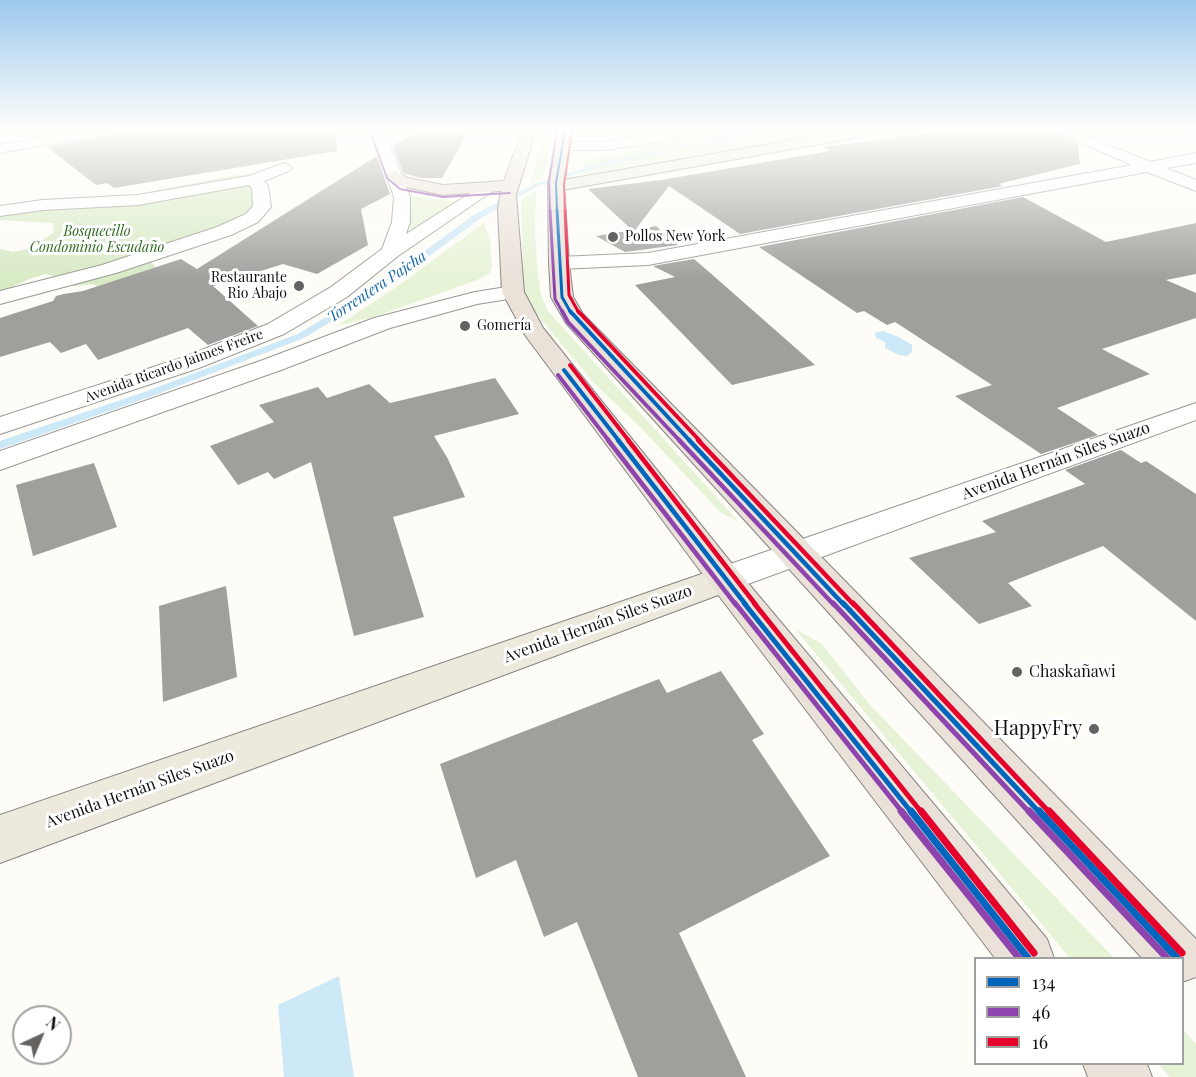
<!DOCTYPE html>
<html>
<head>
<meta charset="utf-8">
<style>
	body { margin:0 }
	#map { position:relative; width:1196px; height:1077px; overflow:hidden; background:#fdfcf7; font-family:"Playfair Display",serif }
	canvas { display:block }
	.legend { position:absolute; left:974px; top:957px; width:210px; height:108px; box-sizing:border-box; background:#fff; border:2px solid #a0a0a0; margin:0; padding:8px 10px; list-style:none; font-size:18px; color:#111 }
	.legend li { display:flex; align-items:center; gap:12px; height:30px }
	.legend b { width:30px; border:2px solid #a0a0a0 }
	.north { position:absolute; left:12px; top:1005px; width:60px; height:60px; box-sizing:border-box; background:#fff; border:2px solid #a0a0a0; border-radius:50%; rotate:44deg; font-size:16px; font-weight:700; line-height:24px; text-align:center; color:#111 }
	.north::after { content:''; display:block; margin:auto; width:21px; height:27px; background:#646362; clip-path:polygon(50% 0,100% 100%,50% 72%,0 100%) }
</style>
</head>
<body>
<div id="map">
<canvas width="1196" height="1077"></canvas>
<ul class="legend">
<li><b style="height:8px;background:#0065bd"></b>134</li>
<li><b style="height:8px;background:#8e44ad"></b>46</li>
<li><b style="height:8px;background:#e4002b"></b>16</li>
</ul>
<div class="north">N</div>
</div>
<script>
const ctx = document.querySelector('canvas').getContext('2d');
ctx.lineJoin = 'round';
function fillPath(path, color) {
  ctx.fillStyle = color;
  ctx.fill(path, 'evenodd');
}
function shape(rows) {
  const path = new Path2D();
  for (const r of rows) {
    path.moveTo(r[0], r[1]);
    for (let i = 2; i < r.length; i += 2) path.lineTo(r[i], r[i + 1]);
  }
  return path;
}
function strokePath(path, color, width, dash) {
  ctx.strokeStyle = color;
  ctx.lineWidth = width;
  ctx.lineCap = dash ? 'butt' : 'round';
  ctx.setLineDash(dash || []);
  ctx.stroke(path);
}
function write(font, color, halo, rows, align = 'center') {
  ctx.font = font + ' "Playfair Display",serif';
  ctx.lineWidth = 6;
  ctx.setLineDash([]);
  ctx.textBaseline = 'middle';
  ctx.strokeStyle = halo;
  ctx.fillStyle = color;
  for (const [text, x, y, turn = 0] of rows) {
    ctx.save();
    ctx.translate(x, y);
    ctx.rotate((+turn || 0) * Math.PI / 180);
    ctx.textAlign = isNaN(turn) ? turn : align;
    if (halo) ctx.strokeText(text, 0, 0);
    ctx.fillText(text, 0, 0);
    ctx.restore();
  }
}
fillPath(shape([
	[544,131,555,131,543,178,530,183],
	[706,131,843,131,580,175,585,160],
	[536,191,535,234,538,276,541,295,548,311,738,521,721,513,641,428,594,383,533,310,526,295,523,274,521,200],
	[415,196,459,202,413,232,408,226,408,200],
	[484,223,490,241,492,266,490,273,477,280,380,315,337,326,392,290],
	[795,629,822,644,871,706,1114,958,1070,958],
	[1183,1030,1196,1044,1196,1077,1170,1077,1158,1064,1182,1064]
]), '#e7f3d7');
fillPath(shape([
	[253,174,263,179,268,188,246,218,137,255,152,262,161,278,115,304,94,284,73,286,62,278,45,274,29,279,0,293,0,249,13,252,31,248,54,232,53,223,0,220,0,208,101,196,133,195,235,175]
]), '#d8eac5');
fillPath(shape([
	[883,331,899,337,912,345,912,352,907,356,899,355,885,348,885,342,876,338,875,333],
	[339,976,354,1077,284,1077,278,1005]
]), '#cde8f7');
fillPath(shape([
	[742,131,754,131,597,168,538,186,481,218,383,290,304,338,155,395,0,449,0,441,147,391,298,334,377,286,475,214,534,184,593,165,742,131]
]), '#cde8f7');
fillPath(shape([
	[131,131,336,131,337,151,114,188,107,183,96,185,47,147],
	[417,131,469,131,442,178,420,178,403,173,393,146],
	[947,131,1052,131,1078,144,1080,164,998,184,1003,186,740,234,669,186,635,230,656,226,678,245,625,252,596,236,632,230,588,189,661,180,830,151,823,147],
	[377,156,390,194,361,209,368,245,317,274,283,264,213,286,258,326,208,345,188,328,98,360,86,344,61,353,50,342,0,357,0,318,53,301,56,296,64,294,83,291,181,259,197,269],
	[1023,197,1106,242,1196,223,1196,274,1166,280,1196,293,1196,318,1102,349,1150,374,1057,408,1098,435,1041,454,955,396,992,385,895,322,887,325,864,311,857,313,759,247],
	[694,259,708,271,815,365,732,385,635,285,675,277,653,266],
	[495,378,519,414,434,436,448,459,465,497,393,517,424,617,354,636,311,462,274,479,268,472,238,485,210,446,274,422,259,405,318,387,327,398,369,384,390,403],
	[1121,450,1141,463,1146,461,1196,494,1196,621,1103,546,1008,583,1032,606,979,624,909,558,996,532,982,521,1085,484,1065,470],
	[94,463,117,527,33,556,16,485],
	[226,586,237,677,163,702,159,606],
	[721,671,764,734,752,740,830,856,679,933,746,1077,638,1077,577,922,544,937,516,860,476,878,440,764,659,679,667,693]
]), '#a19f9c');
const minor = shape([
	[75,131,107,131,100,135,0,153,0,145,75,131],
	[371,131,385,131,410,197,410,222,406,234,483,185,489,183,497,188,398,256,347,297,284,334,199,368,0,434,0,417,181,358,268,324,331,287,382,249,392,222,394,197,371,131],
	[664,131,692,131,690,134,635,146,605,150,561,150,554,146,561,142,605,142,664,131],
	[1054,131,1074,131,1150,162,1196,153,1196,163,1166,168,1196,180,1196,191,1147,172,648,265,559,269,552,267,549,263,552,259,559,257,648,253,1132,165,1054,131],
	[284,163,289,165,292,168,289,171,264,181,268,186,271,207,258,222,231,235,116,273,0,304,0,291,102,265,217,227,246,214,253,206,252,188,249,185,138,205,43,210,0,216,0,206,43,200,138,195,249,176,284,163],
	[513,286,521,287,524,292,521,297,477,304,390,328,281,370,0,470,0,451,263,360,374,318,475,292,513,286],
	[1196,403,1196,420,737,588,725,592,713,588,708,579,713,570,1196,403]
]);
const major = shape([
	[845,131,878,131,871,135,557,191,549,186,557,181,845,131],
	[725,566,737,570,742,579,737,588,0,863,0,815,725,566]
]);
const highway = shape([
	[522,131,536,131,516,195,524,292,543,328,737,570,1047,939,1054,958,995,958,713,588,525,335,502,292,498,209,501,191,443,195,397,185,386,175,394,170,408,178,443,185,504,181,522,131],
	[558,131,572,131,564,183,569,263,573,297,583,314,1196,939,1196,977,1182,982,1182,958,1142,958,566,323,551,297,549,263,548,183,558,131],
	[1083,1064,1147,1064,1152,1077,1088,1077,1083,1064]
]);
strokePath(minor, '#979795', 2);
strokePath(major, '#858482', 2);
strokePath(highway, '#858482', 2);
fillPath(minor, '#fffffe');
fillPath(major, '#ede9dc');
fillPath(highway, '#eae1d8');
strokePath(shape([
	[557,212,556,183,565,131]
]), '#0065bd', 2);
strokePath(shape([
	[557,210,562,297,571,313]
]), '#0065bd', 3);
strokePath(shape([
	[570,311,690,441],
	[564,370,619,441]
]), '#0065bd', 4);
strokePath(shape([
	[618,440,746,605],
	[689,440,844,605]
]), '#0065bd', 4.5);
strokePath(shape([
	[744,603,912,813],
	[843,603,1040,813]
]), '#0065bd', 5);
strokePath(shape([
	[911,811,1028,958],
	[1039,811,1177,958]
]), '#0065bd', 7);
strokePath(shape([
	[371,134,387,178,400,189,443,197,510,193],
	[550,212,549,182,557,131]
]), '#8e44ad', 2);
strokePath(shape([
	[550,210,555,299,563,313]
]), '#8e44ad', 3);
strokePath(shape([
	[562,311,568,322,680,441],
	[558,375,609,441]
]), '#8e44ad', 4);
strokePath(shape([
	[608,440,736,605],
	[679,440,834,605]
]), '#8e44ad', 4.5);
strokePath(shape([
	[735,603,903,813],
	[833,603,1030,813]
]), '#8e44ad', 5);
strokePath(shape([
	[901,811,1019,958],
	[1029,811,1167,958]
]), '#8e44ad', 7);
strokePath(shape([
	[565,212,564,184,572,132]
]), '#e4002b', 2);
strokePath(shape([
	[565,210,569,295,579,313]
]), '#e4002b', 3);
strokePath(shape([
	[578,311,700,441],
	[570,365,629,441]
]), '#e4002b', 4);
strokePath(shape([
	[628,440,756,605],
	[698,440,854,605]
]), '#e4002b', 4.5);
strokePath(shape([
	[754,603,922,813],
	[853,603,1050,813]
]), '#e4002b', 5);
strokePath(shape([
	[921,811,1034,953],
	[1049,811,1182,953]
]), '#e4002b', 7);
const sky = ctx.createLinearGradient(0, 0, 0, 282);
sky.addColorStop(0, '#9dc9ee');
sky.addColorStop(0.46, '#fefefb');
sky.addColorStop(1, '#fefefb00');
ctx.fillStyle = sky;
ctx.fillRect(0, 0, 1196, 282);
for (const [x, y, r, color] of [
	[613,237,6,"#646362"],
	[299,286,6,"#646362"],
	[465,326,6,"#646362"],
	[1017,672,6,"#646362"],
	[1094,729,6,"#646362"]
]) {
  const dot = new Path2D();
  dot.arc(x, y, r, 0, 2 * Math.PI);
  ctx.fillStyle = color;
  ctx.fill(dot);
  strokePath(dot, '#fff', 2);
}
write('italic 14px', '#2f6b1f', '#fff', [
	["Bosquecillo",97,232],
	["Condominio Escudaño",97,248]
]);
write('14px', '#111', '#fff', [
	["Pollos New York",625,237],
	["Restaurante",287,278,"right"],
	["Rio Abajo",287,294,"right"],
	["Gomería",477,326]
], 'left');
write('14px', '#111', '#fff', [
	["Avenida Ricardo Jaimes Freire",174,366,-20]
]);
write('italic 15px', '#1768a6', '#fff', [
	["Torrentera Pajcha",377,287,-34]
]);
write('16px', '#111', '#fff', [
	["Avenida Hernán Siles Suazo",1056,461,-20],
	["Avenida Hernán Siles Suazo",598,624,-20],
	["Avenida Hernán Siles Suazo",140,789,-20]
]);
write('16px', '#111', '#fff', [
	["Chaskañawi",1029,672]
], 'left');
write('20px', '#111', '#fff', [
	["HappyFry",1082,729]
], 'right');
</script>
</body>
</html>
